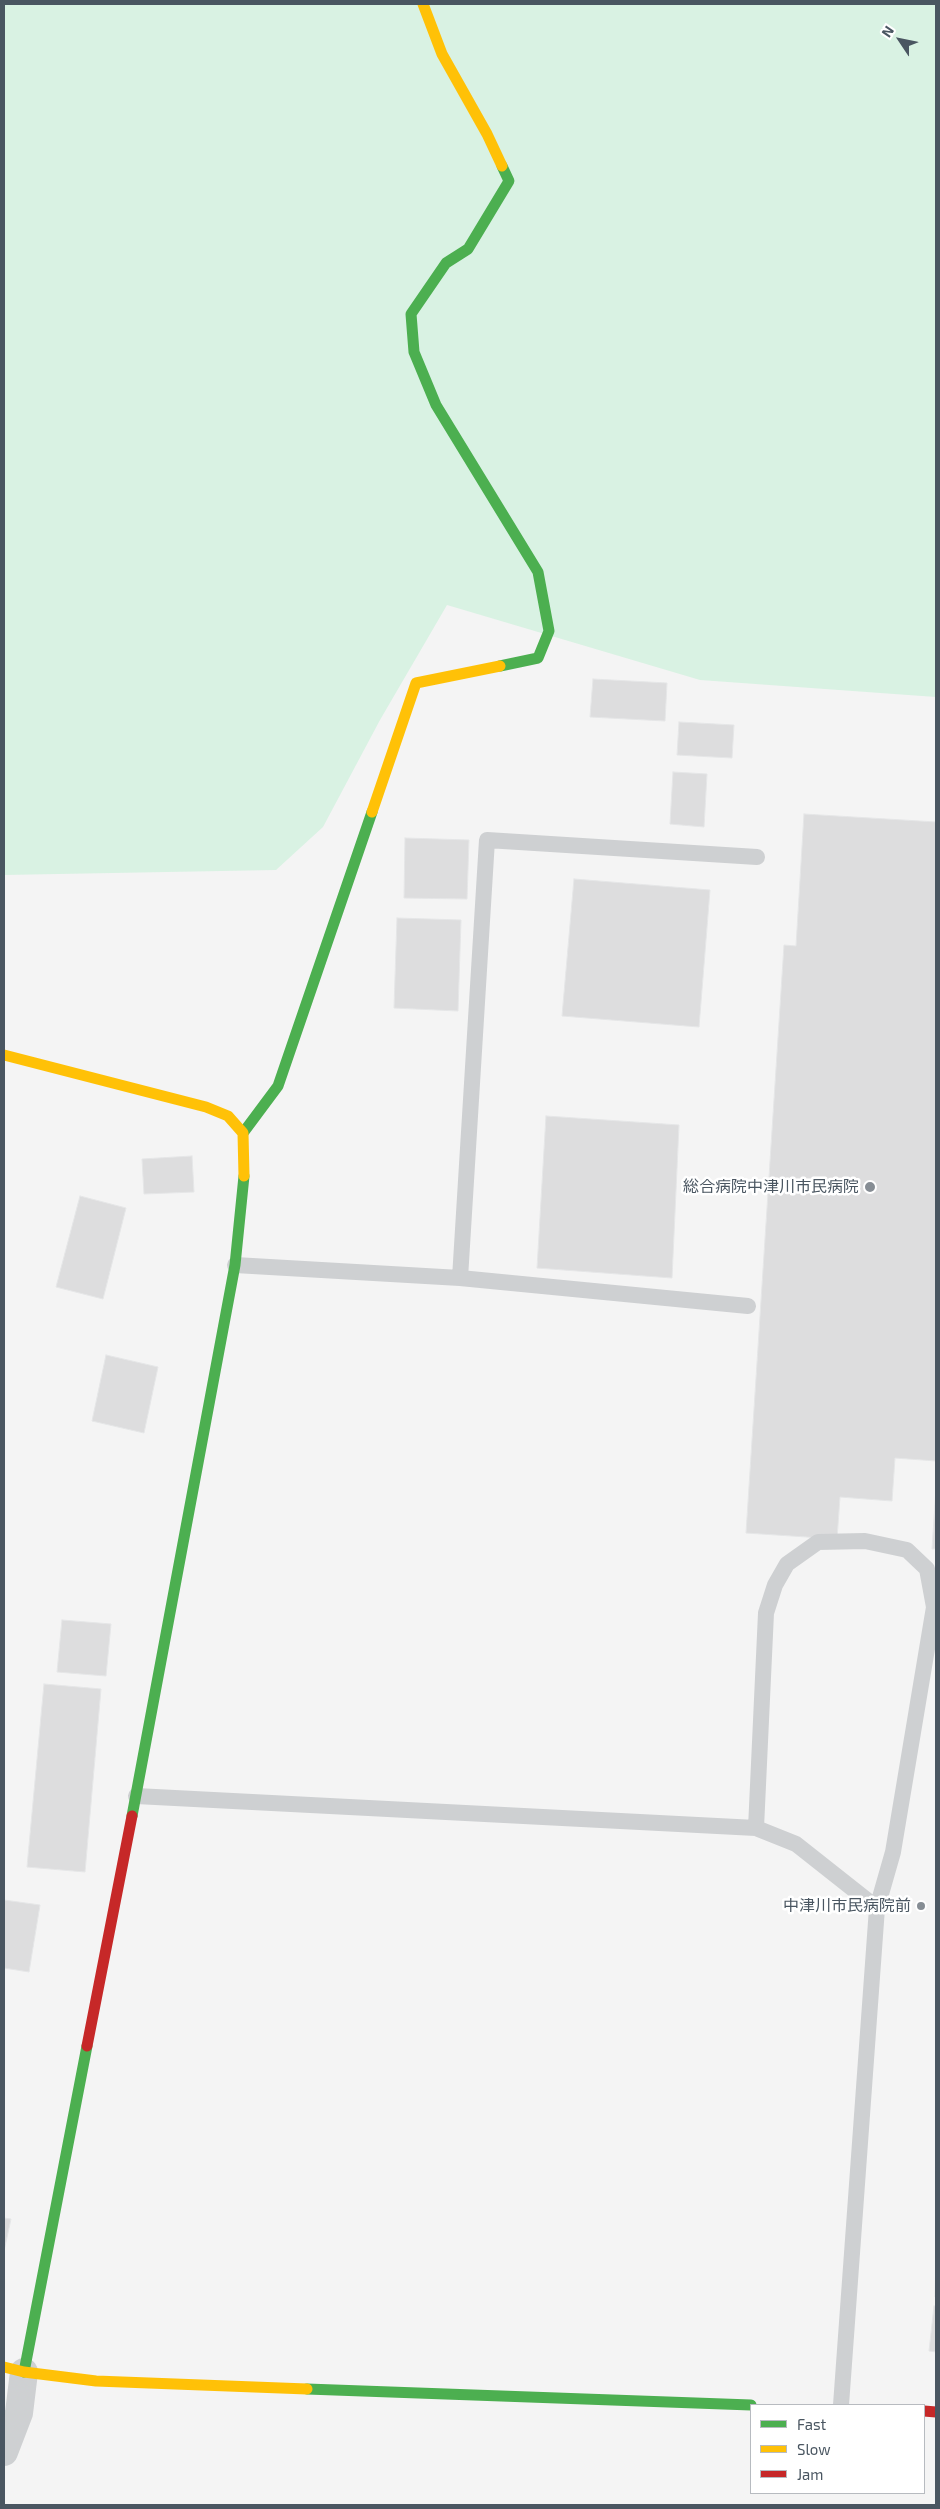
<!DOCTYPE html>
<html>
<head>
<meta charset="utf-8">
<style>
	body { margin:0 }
	#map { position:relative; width:940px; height:2509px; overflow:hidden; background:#f4f4f4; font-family:"Exo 2",sans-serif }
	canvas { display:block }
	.frame { position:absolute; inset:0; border:5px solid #4a5661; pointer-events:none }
	.legend { position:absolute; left:750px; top:2404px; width:175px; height:90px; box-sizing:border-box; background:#fff; border:1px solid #b7bbc0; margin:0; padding:6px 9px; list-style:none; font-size:15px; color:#4a5661 }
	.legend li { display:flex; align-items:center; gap:10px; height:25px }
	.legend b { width:25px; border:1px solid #b7bbc0 }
	.north { position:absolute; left:875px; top:15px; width:50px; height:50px; -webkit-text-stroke:4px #fff; paint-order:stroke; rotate:304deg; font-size:14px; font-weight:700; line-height:20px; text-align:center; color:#4a5661 }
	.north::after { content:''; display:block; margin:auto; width:18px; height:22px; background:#4a5661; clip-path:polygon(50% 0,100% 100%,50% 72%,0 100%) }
</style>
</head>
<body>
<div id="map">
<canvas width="940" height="2509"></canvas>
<div class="frame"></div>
<ul class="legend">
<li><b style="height:6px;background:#4caf50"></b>Fast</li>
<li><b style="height:6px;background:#ffc107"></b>Slow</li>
<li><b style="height:6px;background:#c62828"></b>Jam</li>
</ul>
<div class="north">N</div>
</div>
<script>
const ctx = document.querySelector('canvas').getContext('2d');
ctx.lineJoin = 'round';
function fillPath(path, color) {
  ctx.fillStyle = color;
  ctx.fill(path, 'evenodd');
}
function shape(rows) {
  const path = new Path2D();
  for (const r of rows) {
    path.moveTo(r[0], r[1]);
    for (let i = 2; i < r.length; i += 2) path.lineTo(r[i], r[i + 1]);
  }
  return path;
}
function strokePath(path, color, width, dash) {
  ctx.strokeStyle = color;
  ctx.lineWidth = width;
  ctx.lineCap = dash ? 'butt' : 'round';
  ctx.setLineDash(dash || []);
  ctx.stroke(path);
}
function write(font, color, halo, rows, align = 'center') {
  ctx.font = font + ' "Exo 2","Noto Sans JP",sans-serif';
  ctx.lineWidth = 5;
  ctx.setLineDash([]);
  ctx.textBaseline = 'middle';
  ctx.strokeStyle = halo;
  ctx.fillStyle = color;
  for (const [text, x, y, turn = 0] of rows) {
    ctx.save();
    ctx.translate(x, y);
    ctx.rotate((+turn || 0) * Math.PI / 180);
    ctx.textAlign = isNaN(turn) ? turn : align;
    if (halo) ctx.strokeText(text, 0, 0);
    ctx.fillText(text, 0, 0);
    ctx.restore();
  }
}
fillPath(shape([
	[4,4,936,4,936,697,700,680,447,605,380,720,323,827,276,870,4,875]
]), '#d9f2e3');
const building = shape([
	[593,679,667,683,665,721,590,717,593,679],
	[679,722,734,725,732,758,677,755,679,722],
	[673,772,707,774,704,827,670,824,673,772],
	[804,814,936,822,936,1461,895,1458,892,1501,840,1497,837,1539,746,1533,784,945,796,946,804,814],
	[405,838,469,840,467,899,404,898,405,838],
	[574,879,710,890,699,1027,562,1016,574,879],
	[397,918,461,920,458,1011,394,1008,397,918],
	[546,1116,679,1125,672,1278,537,1268,546,1116],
	[192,1156,194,1192,144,1194,142,1159,192,1156],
	[80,1196,126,1208,103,1299,56,1287,80,1196],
	[106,1355,158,1367,144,1433,92,1421,106,1355],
	[936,1488,936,1549,932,1549,936,1488],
	[62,1620,111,1624,106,1676,57,1672,62,1620],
	[44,1684,101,1689,85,1872,27,1867,44,1684],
	[4,1900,40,1905,29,1972,4,1968,4,1900],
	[4,2218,11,2219,4,2251,4,2218],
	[936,2253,936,2297,935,2297,936,2253],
	[934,2306,936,2306,936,2352,929,2351,934,2306]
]);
fillPath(building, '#ddddde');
strokePath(building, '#e5e6e7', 1);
strokePath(shape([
	[235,1265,460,1278,748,1306],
	[460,1278,487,840,757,857],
	[136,1796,756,1828,796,1844,877,1908],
	[756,1828,766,1613,775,1585,787,1564,818,1542,865,1541,907,1550,927,1569,934,1607,893,1852,877,1908,841,2405]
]), '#ced0d2', 16);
strokePath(shape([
	[4,2452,19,2413,24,2372]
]), '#ced0d2', 28);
strokePath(shape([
	[500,666,538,658,549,631,538,572,436,405,414,352,411,314,446,263,468,249,509,181,502,166],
	[243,1133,278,1086,372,812],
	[132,1816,235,1265,244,1176],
	[24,2372,87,2046],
	[307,2389,751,2405]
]), '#4caf50', 11);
strokePath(shape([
	[423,4,442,54,487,134,502,166],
	[372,812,416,683,500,666],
	[4,1055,206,1107,228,1116,243,1133,244,1176],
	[4,2367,24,2372,96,2381,307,2389]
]), '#ffc107', 11);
strokePath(shape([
	[87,2046,132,1816],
	[924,2411,936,2412]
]), '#c62828', 11);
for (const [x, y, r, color] of [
	[870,1187,6,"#868d94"],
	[921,1906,5,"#868d94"]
]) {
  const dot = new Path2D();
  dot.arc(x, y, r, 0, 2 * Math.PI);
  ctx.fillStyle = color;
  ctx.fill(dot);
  strokePath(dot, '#fff', 2);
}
write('16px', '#4a5661', '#fff', [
	["総合病院中津川市民病院",859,1187],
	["中津川市民病院前",911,1906]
], 'right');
</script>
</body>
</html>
